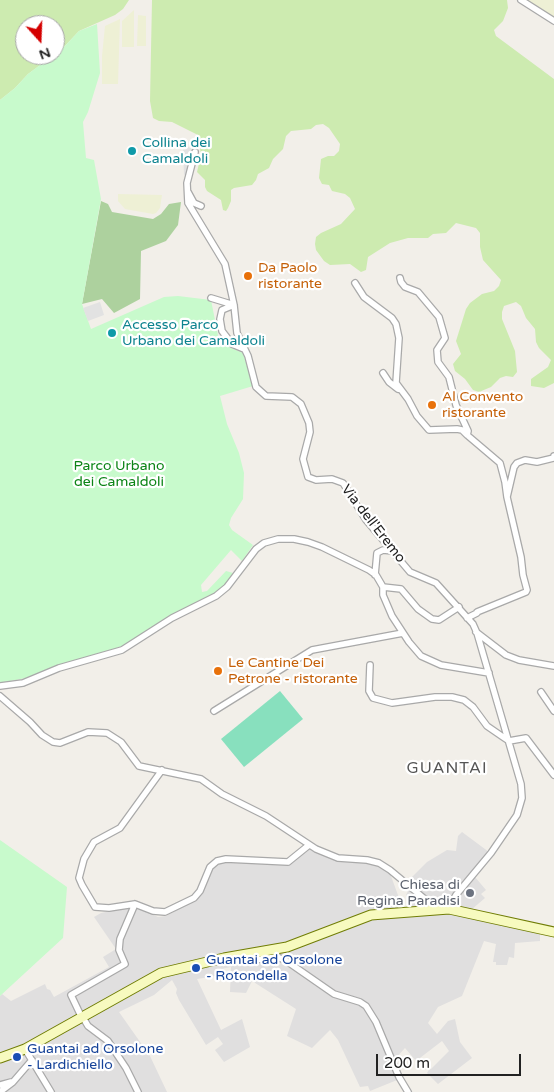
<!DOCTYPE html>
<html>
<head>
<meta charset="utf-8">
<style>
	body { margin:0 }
	#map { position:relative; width:554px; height:1092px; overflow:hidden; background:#f2efe9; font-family:"Varela Round",sans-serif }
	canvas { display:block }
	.north { position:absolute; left:15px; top:15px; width:50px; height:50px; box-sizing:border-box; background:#fff; border:1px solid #a7a7a7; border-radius:50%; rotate:160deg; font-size:14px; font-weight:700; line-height:20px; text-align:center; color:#222 }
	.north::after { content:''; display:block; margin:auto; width:18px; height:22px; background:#d40000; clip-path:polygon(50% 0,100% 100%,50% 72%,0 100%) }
	.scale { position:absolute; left:376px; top:1054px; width:145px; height:22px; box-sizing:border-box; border:2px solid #222; border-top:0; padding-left:6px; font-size:15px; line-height:18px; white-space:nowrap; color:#222; -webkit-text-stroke:4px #fff; paint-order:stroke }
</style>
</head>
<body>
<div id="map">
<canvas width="554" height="1092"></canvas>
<div class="north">N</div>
<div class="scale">200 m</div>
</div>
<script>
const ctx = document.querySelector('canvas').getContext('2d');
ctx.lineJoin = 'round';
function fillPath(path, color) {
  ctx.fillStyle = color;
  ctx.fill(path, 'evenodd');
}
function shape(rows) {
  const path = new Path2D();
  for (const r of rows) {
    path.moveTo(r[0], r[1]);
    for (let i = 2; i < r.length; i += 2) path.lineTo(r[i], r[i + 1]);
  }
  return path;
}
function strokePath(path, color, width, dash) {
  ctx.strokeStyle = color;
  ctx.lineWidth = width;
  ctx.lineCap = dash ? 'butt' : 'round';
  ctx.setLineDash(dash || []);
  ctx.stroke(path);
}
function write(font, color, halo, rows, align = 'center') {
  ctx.font = font + ' "Varela Round",sans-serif';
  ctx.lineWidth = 4.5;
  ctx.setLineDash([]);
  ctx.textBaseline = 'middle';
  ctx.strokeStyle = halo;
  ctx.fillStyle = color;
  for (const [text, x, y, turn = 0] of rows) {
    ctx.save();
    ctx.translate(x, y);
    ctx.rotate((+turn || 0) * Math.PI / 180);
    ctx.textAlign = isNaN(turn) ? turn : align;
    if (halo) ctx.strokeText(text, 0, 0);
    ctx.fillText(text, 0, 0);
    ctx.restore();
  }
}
fillPath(shape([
	[462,832,493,855,475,877,486,890,481,894,485,898,471,910,540,925,540,941,515,943,514,958,509,957,507,965,496,965,496,962,493,962,496,944,484,941,462,996,438,1007,428,1023,437,1034,448,1021,455,1019,460,1042,472,1058,438,1084,427,1073,430,1068,431,1069,449,1051,442,1041,416,1061,405,1048,395,1059,402,1078,370,1091,368,1086,360,1087,338,1040,330,1030,312,1048,287,1036,296,1009,252,981,246,993,230,992,231,967,221,969,222,975,197,979,221,1030,242,1019,250,1047,224,1062,215,1050,223,1044,218,1037,206,1045,179,1000,176,993,177,989,172,980,154,995,119,1012,150,1056,167,1092,0,1092,0,996,2,994,11,1001,45,984,47,989,50,990,54,997,109,967,103,957,116,949,94,917,101,913,129,907,139,908,158,917,166,916,194,901,201,895,213,867,222,863,235,862,288,864,292,863,312,844,318,848,343,857,362,858,393,871,391,876,403,909,410,908,406,895,409,889,404,885,427,862,447,850,456,851,458,836]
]), '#e0dfdf');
fillPath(shape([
	[528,0,554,0,554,19],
	[134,10,134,47,122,47,122,21],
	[138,15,146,16,146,46,137,46],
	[120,19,118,84,102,84,102,56,105,26],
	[118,194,162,195,160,208,156,213,153,214,125,209,118,201]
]), '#eef0d5');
fillPath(shape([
	[0,0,129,0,123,9,115,15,79,31,64,47,55,54,55,25,25,25,25,55,54,55,28,74,15,88,0,100],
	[152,0,507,0,508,8,503,21,494,30,496,36,554,79,554,383,544,388,531,386,531,379,548,367,551,360,539,348,536,342,535,329,526,318,521,306,516,302,504,306,502,312,502,319,515,351,517,372,513,377,506,376,500,378,491,387,479,392,473,390,465,379,455,371,453,364,461,354,456,341,466,309,470,303,482,294,494,291,499,286,501,280,483,260,480,247,480,233,476,228,456,223,446,233,433,234,428,238,408,238,390,243,368,257,366,270,361,272,350,264,330,265,324,261,316,250,315,244,316,237,321,233,341,224,355,209,350,198,345,194,332,191,329,185,322,184,319,178,321,159,328,156,334,156,339,151,340,144,329,128,323,124,316,125,311,129,291,131,286,136,283,149,273,159,269,168,258,174,256,180,252,185,234,188,231,190,231,201,228,208,226,211,223,210,221,200,207,191,205,187,205,180,197,172,201,155,198,135,172,122,159,121,153,118,150,101]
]), '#cdebb0');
fillPath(shape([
	[101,201,108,204,112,212,153,219,161,214,169,204,181,202,178,225,166,241,141,251,140,299,114,313,102,299,82,304]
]), '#add19e');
fillPath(shape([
	[97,24,100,73,88,112,83,122,86,158,94,160,101,199,82,304,91,329,164,297,178,296,211,300,219,340,224,345,243,353,253,386,220,396,227,424,239,453,244,473,243,499,231,518,229,525,232,530,253,545,242,561,231,550,201,585,202,592,207,591,226,571,233,573,228,582,215,594,170,616,123,646,26,678,0,683,0,100,15,88,28,74,64,47,79,31],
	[0,840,67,887,63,938,0,996]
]), '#c8facc');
fillPath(shape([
	[280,691,303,719,244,767,221,739]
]), '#88e0be');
fillPath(shape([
	[183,143,197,153,192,173,184,175],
	[100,302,104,315,88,321,83,308]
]), '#e2e2e2');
const street = shape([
	[521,0,554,21],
	[195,152,187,183,188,203,225,264,234,305,237,333,248,356,256,387,266,396,292,397,301,404,309,423,310,432,303,459,308,477,316,480,332,479,343,483,366,520,410,572,436,583,473,624,477,633,521,784,522,798,517,815,491,853,456,895,449,909],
	[188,192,194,203,201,206],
	[400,278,401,282,405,287,418,292,439,317,445,338,437,350,438,362,449,377,456,405,468,431,467,435,500,463,505,482,507,497],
	[355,283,364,297,392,318,396,324,399,338,396,383,408,399,417,416,429,430,457,429,462,430,467,435],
	[211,298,234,305],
	[234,305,222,310,220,319,222,331,232,344,244,349],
	[383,373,389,382,398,389],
	[375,575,377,553,383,550,393,551],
	[383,587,383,595,392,616,409,642,421,656,441,665,489,673],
	[467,618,477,613,477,612,526,592,527,590,523,575,521,557,507,497,514,467,517,463,525,460,537,462,554,458,554,456],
	[476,632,506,655,519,660,554,666],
	[370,665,369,691,373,698,392,703,435,697,452,697,464,700,473,707,487,726,503,737,509,741,526,738,554,775],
	[0,686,23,683,59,668,122,650,172,618,216,596,227,587,256,549,264,543,278,539,294,539,308,542,322,547,369,570,376,575,383,587,401,589,418,609,432,619,439,620,459,607],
	[541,692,554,711],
	[0,696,30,722,42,735,53,742,60,743,88,732,107,733,121,742,139,766,201,779,222,794,266,816,316,849,338,858,367,860,379,863,390,870,438,910],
	[214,711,312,650,403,633],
	[162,770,120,828,94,842,84,859,79,878,82,885,95,907,109,908,135,904,153,911,165,912,194,898,200,891,210,867,217,861,226,859,288,862,309,845],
	[238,956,245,961,277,957,285,960,334,994,360,1002,366,1006,376,1022,399,1077,408,1092],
	[81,1016,71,995,125,964,119,950,120,939,135,904],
	[82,1016,88,1026,108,1041,126,1068,138,1092],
	[25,1049,51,1092],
	[0,1085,11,1082],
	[0,1092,13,1082,32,1060]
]);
const secondary = shape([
	[0,1058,25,1049,161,973,224,958,287,947,371,915,449,909,554,932]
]);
strokePath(street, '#a9a9a9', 8);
strokePath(secondary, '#707d05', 11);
strokePath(street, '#fff', 5.5);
strokePath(secondary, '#f7fabf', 9);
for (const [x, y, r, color] of [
	[132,151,5,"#0f9aa8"],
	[248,276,5,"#e8710a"],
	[112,333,5,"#0f9aa8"],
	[432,405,5,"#e8710a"],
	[218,671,5,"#e8710a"],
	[470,893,5,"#6b7280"],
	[196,968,5,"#1a4fb4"],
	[17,1057,5,"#1a4fb4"]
]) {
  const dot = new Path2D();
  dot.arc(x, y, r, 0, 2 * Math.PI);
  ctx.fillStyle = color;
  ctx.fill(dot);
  strokePath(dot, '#fff', 2);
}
write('14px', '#0d838f', '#fff', [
	["Collina dei",142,143],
	["Camaldoli",142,159],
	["Accesso Parco",122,325],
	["Urbano dei Camaldoli",122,341]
], 'left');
write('14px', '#c56008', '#fff', [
	["Da Paolo",258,268],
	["ristorante",258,284],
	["Al Convento",442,397],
	["ristorante",442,413],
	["Le Cantine Dei",228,663],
	["Petrone - ristorante",228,679]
], 'left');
write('14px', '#0c8416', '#fff', [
	["Parco Urbano",119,466],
	["dei Camaldoli",119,482]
]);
write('14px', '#222', '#fff', [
	["Via dell'Eremo",373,524,52]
]);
write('14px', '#5b616d', '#fff', [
	["Chiesa di",460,885],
	["Regina Paradisi",460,901]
], 'right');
write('14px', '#164399', '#fff', [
	["Guantai ad Orsolone",206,960],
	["- Rotondella",206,976],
	["Guantai ad Orsolone",27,1049],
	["- Lardichiello",27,1065]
], 'left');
ctx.letterSpacing = '1px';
write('16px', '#555', '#fff', [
	["GUANTAI",447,769]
]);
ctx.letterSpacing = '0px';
</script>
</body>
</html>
